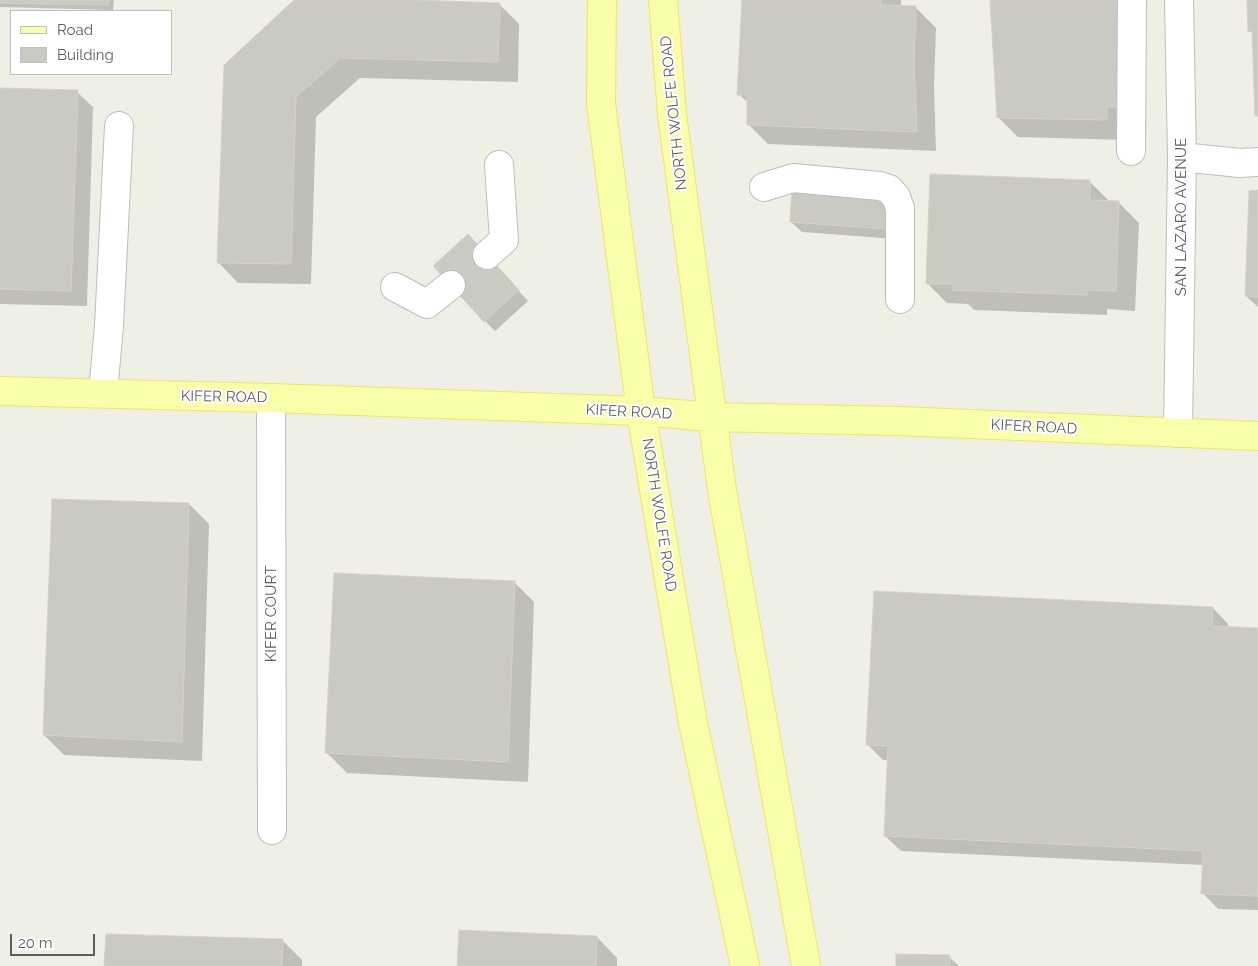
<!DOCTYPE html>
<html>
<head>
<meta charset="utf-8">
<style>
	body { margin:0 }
	#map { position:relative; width:1258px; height:966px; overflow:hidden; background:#efefe5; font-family:Raleway,sans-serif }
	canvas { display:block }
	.legend { position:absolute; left:10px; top:10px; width:162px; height:65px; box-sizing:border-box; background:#fff; border:1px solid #bebfc1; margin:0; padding:6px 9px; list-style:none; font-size:15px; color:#5d5e65 }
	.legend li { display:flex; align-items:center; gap:10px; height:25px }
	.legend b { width:25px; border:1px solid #bebfc1 }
	.scale { position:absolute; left:10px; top:934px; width:85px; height:22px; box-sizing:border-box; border:2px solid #5d5e65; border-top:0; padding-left:6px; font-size:15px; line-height:18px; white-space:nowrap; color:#5d5e65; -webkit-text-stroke:4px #fff; paint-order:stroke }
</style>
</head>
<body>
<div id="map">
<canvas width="1258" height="966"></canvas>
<ul class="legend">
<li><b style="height:6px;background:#f9feab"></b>Road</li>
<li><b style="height:14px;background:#cac9c2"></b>Building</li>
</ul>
<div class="scale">20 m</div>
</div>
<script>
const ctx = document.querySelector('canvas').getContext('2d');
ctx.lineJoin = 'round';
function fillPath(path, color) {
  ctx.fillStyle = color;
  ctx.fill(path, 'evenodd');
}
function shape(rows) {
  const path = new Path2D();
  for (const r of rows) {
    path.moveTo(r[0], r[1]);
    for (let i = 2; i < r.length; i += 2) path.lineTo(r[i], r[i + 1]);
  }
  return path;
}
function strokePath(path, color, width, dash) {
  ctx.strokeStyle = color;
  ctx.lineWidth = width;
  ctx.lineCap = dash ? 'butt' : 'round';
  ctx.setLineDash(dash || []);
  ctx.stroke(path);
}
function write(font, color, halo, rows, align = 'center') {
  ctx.font = font + ' Raleway,sans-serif';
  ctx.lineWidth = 4;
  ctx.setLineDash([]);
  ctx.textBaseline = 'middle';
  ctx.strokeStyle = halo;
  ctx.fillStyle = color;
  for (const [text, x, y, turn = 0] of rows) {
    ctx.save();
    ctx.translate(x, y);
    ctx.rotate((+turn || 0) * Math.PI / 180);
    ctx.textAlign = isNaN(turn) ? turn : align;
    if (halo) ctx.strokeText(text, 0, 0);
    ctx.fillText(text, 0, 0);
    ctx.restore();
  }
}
fillPath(shape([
	[0,0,114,0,113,10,0,7],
	[296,0,378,0,499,4,519,24,518,82,360,78,316,117,311,284,238,283,218,262],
	[743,0,901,0,901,7,916,8,936,28,934,86,936,151,768,144,748,124,749,104,739,94],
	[992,0,1136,0,1127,140,1018,137,998,117],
	[0,89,77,92,93,107,87,306,0,304],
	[1090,182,1110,202,1119,203,1139,223,1135,311,1107,309,1107,315,974,310,968,304,947,303,927,283],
	[1258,191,1258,307,1246,296],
	[876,193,896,239,802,232,791,222],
	[478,246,528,301,495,331,485,321],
	[189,504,209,524,202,761,64,755,44,735],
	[514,582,534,602,528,782,347,773,327,753],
	[1213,608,1228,624,1228,628,1258,629,1258,910,1218,909,1203,893,1204,865,901,851,885,836,889,760,883,760,867,744],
	[597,937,617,958,617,966,458,966],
	[282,940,302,960,302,966,105,966],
	[949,957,959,966,897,966]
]), '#0003');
const building = shape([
	[0,0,109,0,109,5,0,3,0,0],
	[294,0,417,0,500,3,498,62,340,58,296,97,291,264,217,263,224,65,294,0],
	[742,0,881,0,881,5,916,6,914,65,917,132,747,125,747,95,737,95,742,0],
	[990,0,1117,0,1120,107,1107,107,1107,120,997,118,990,0],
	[1247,0,1258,0,1258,116,1255,116,1252,31,1248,32,1247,0],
	[0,88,78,90,71,291,0,289,0,88],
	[930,174,1090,180,1090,200,1119,201,1116,291,1087,290,1087,295,952,290,953,284,926,284,930,174],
	[792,186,888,199,886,229,790,222,792,186],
	[1258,190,1258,297,1245,296,1249,191,1258,190],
	[468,234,519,290,484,322,433,266,468,234],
	[52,499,189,503,182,742,43,735,52,499],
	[334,573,515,581,508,762,325,753,334,573],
	[874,591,1213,607,1212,626,1258,628,1258,896,1201,894,1203,851,884,836,888,746,866,745,874,591],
	[459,930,597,936,596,966,457,966,459,930],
	[106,934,283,939,282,966,104,966,106,934],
	[896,954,950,955,950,966,896,966,896,954]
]);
fillPath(building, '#cac9c2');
strokePath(building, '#d4d2c3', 1);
strokePath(shape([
	[451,285,487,255]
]), '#cacbc5', 28, [28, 14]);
const minor = shape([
	[1131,151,1132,0],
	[1182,157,1240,163,1258,162],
	[764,187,793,178,880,186,889,189,896,197,900,208,900,299],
	[487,255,504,240,499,165],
	[395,287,427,304,451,285],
	[103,393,109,326,119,126],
	[271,398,272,830],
	[1178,433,1182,157,1179,0]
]);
const major = shape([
	[602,0,601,104,641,411,693,723,745,966],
	[663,0,672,114,722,490,806,966],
	[0,391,271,398,641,411,711,417,899,421,1258,436]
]);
strokePath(minor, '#bcbdc3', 30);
strokePath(major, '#f0e65d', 30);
strokePath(minor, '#fff', 28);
strokePath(major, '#f9feab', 28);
write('15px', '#5d5e65', '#fff', [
	["NORTH WOLFE ROAD",674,113,-96],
	["SAN LAZARO AVENUE",1181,217,-90],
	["KIFER ROAD",224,397,1],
	["KIFER ROAD",629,412,3],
	["KIFER ROAD",1034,427,3],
	["NORTH WOLFE ROAD",659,515,81],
	["KIFER COURT",271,614,-90]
]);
</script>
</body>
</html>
